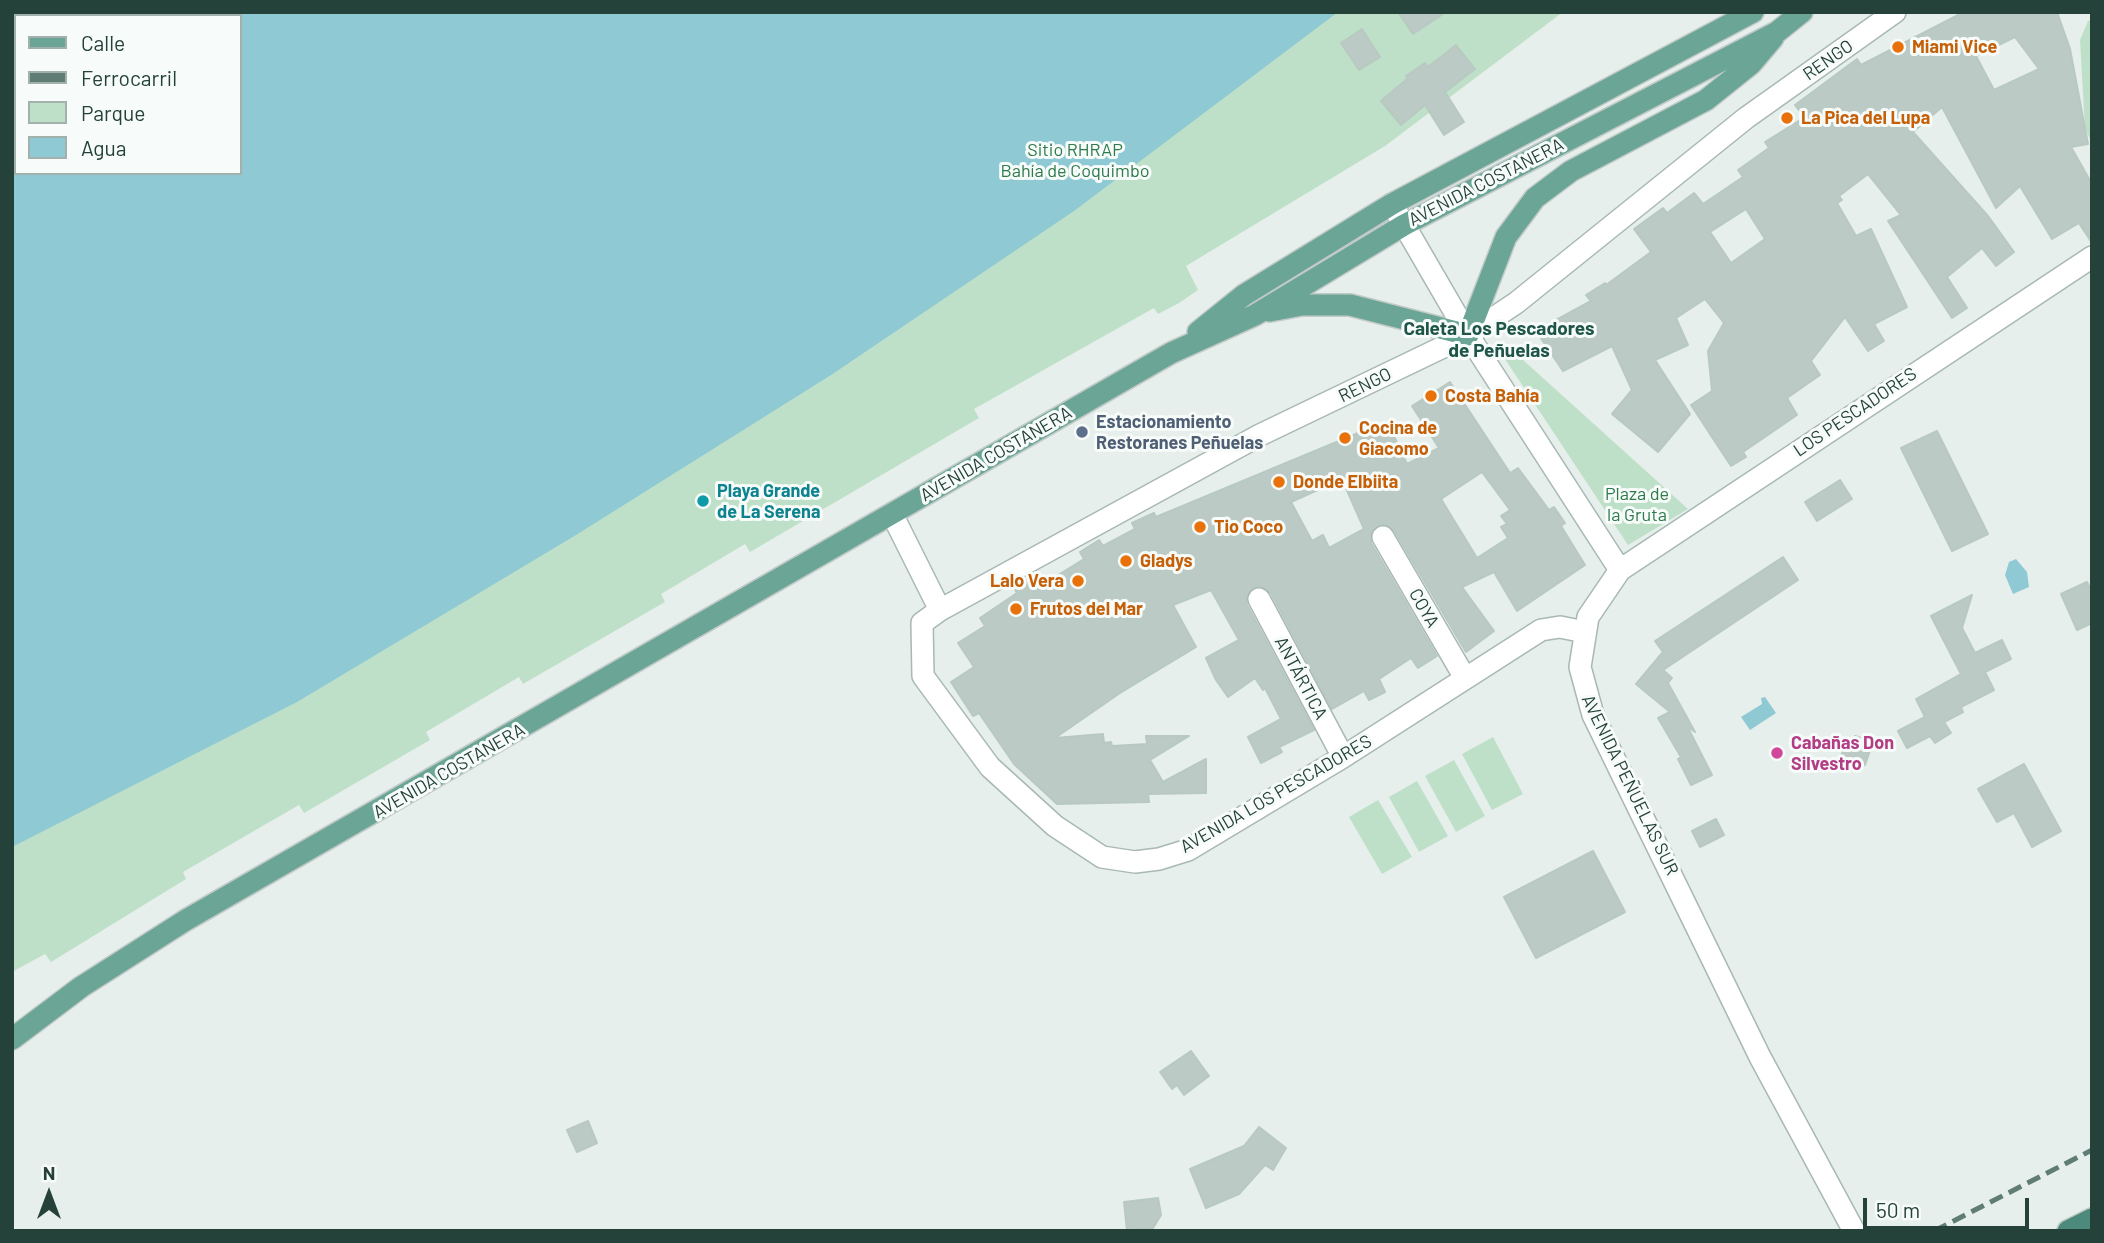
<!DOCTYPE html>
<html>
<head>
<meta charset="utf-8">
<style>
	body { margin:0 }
	#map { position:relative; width:2104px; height:1243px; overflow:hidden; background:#e6efeb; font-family:Barlow,sans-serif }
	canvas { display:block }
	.frame { position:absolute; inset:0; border:14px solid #24423a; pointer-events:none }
	.legend { position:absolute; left:14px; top:14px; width:228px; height:161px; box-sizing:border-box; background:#f7fbf9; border:2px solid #a3b1ad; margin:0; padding:9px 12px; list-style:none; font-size:21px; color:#24423a }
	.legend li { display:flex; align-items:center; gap:14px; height:35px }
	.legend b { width:35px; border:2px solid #a3b1ad }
	.north { position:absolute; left:14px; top:1159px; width:70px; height:70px; -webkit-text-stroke:5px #f7fbf9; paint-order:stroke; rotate:0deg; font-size:19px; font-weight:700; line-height:28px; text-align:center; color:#24423a }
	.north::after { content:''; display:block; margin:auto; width:24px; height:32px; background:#24423a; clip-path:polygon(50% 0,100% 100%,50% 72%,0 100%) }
	.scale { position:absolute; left:1863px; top:1198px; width:166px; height:32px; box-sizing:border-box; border:4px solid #24423a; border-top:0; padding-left:9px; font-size:21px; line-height:24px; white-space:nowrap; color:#24423a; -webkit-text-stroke:5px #f7fbf9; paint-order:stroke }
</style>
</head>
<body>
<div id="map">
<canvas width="2104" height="1243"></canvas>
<div class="frame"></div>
<ul class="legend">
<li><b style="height:9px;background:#6aa596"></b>Calle</li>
<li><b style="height:9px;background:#5f7d75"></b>Ferrocarril</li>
<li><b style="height:19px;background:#bfe0c8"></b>Parque</li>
<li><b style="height:19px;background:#8ec9d4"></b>Agua</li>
</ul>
<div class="north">N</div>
<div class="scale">50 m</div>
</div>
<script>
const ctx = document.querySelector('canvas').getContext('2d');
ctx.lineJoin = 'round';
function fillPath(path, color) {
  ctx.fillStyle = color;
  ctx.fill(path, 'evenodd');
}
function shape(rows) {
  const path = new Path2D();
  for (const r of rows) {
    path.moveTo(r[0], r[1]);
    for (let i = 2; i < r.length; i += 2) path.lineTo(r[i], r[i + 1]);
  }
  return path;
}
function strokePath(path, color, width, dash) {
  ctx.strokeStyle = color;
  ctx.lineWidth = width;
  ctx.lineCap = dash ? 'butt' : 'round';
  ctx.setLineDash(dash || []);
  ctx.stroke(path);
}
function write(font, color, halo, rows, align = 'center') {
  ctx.font = font + ' Barlow,sans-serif';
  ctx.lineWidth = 6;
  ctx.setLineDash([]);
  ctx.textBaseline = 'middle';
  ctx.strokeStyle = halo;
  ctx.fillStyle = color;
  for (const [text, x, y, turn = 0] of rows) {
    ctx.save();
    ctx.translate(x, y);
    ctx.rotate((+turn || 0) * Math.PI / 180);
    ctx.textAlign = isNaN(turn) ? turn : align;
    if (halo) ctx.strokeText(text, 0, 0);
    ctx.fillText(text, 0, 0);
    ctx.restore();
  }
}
fillPath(shape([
	[1031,12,1563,12,1385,146,1186,266,1198,290,1179,303,1158,314,1154,308,974,409,979,418,750,552,745,544,661,594,665,602,523,684,519,677,426,732,430,740,304,813,299,805,183,872,186,879,51,962,45,954,12,972,12,632],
	[2092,20,2092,143,2085,128,2080,40,2088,21],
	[1512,350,1688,509,1628,545,1501,353],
	[1493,737,1523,794,1492,810,1462,754],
	[1454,760,1485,816,1456,832,1425,776],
	[1417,781,1448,836,1419,852,1389,797],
	[1378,800,1412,857,1382,874,1349,817]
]), '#bfe0c8');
fillPath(shape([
	[12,12,1338,12,1074,211,831,375,576,535,297,702,12,847],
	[16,16,240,16,240,173,16,173],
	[2016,559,2027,572,2029,587,2013,594,2005,575,2009,562],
	[1765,697,1776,713,1750,730,1741,717,1762,704,1761,698]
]), '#8ec9d4');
const building = shape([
	[1398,12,1446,12,1413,34,1398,12],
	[1964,12,2057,12,2070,49,2088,144,2071,147,2092,184,2092,243,2079,223,2052,239,2020,186,1996,208,1942,107,1913,132,1988,216,2014,252,1996,266,1982,248,1947,277,1967,308,1952,318,1888,221,1901,215,1868,174,1839,196,1842,200,1837,203,1856,236,1871,229,1907,307,1874,324,1884,341,1868,351,1845,317,1811,361,1820,375,1787,398,1797,415,1743,452,1746,457,1731,466,1691,405,1712,391,1708,351,1724,323,1705,299,1676,318,1688,345,1655,360,1690,414,1658,452,1612,414,1632,390,1612,346,1563,371,1536,331,1591,301,1586,295,1605,283,1606,285,1651,252,1634,229,1663,208,1667,213,1694,193,1703,204,1743,177,1738,170,1769,148,1765,142,1805,117,1795,105,1857,59,1861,65,1964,12],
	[2015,37,2039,69,1994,90,1976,56,2015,37],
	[1746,209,1765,239,1731,263,1710,232,1746,209],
	[1362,29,1380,57,1359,70,1341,43,1362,29],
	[1456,45,1475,69,1445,92,1464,122,1444,135,1425,105,1401,125,1381,101,1407,79,1406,76,1425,63,1428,67,1456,45],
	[1450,382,1510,473,1518,468,1549,510,1554,507,1565,523,1561,526,1585,565,1517,611,1494,572,1462,587,1494,631,1466,652,1394,530,1382,524,1371,531,1371,543,1437,656,1418,668,1411,658,1379,679,1385,692,1369,700,1364,691,1332,709,1271,593,1260,586,1252,588,1246,598,1247,605,1314,730,1279,747,1282,752,1261,763,1248,737,1281,719,1265,688,1263,690,1255,678,1228,697,1216,680,1206,658,1239,640,1211,590,1173,605,1196,647,1120,693,1055,738,1103,734,1104,743,1111,742,1112,746,1147,744,1146,736,1189,736,1150,760,1163,782,1206,759,1206,793,1148,794,1149,802,1057,804,1014,764,979,713,973,716,951,682,974,667,958,643,985,626,980,618,1017,593,1013,586,1035,573,1042,585,1084,559,1080,552,1099,540,1103,546,1135,529,1132,523,1154,513,1156,517,1375,426,1379,434,1383,432,1386,438,1393,434,1407,464,1439,448,1412,406,1450,382],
	[1482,472,1510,510,1501,516,1507,524,1501,527,1508,538,1477,558,1441,499,1482,472],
	[1342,479,1364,529,1329,548,1323,535,1312,541,1291,502,1342,479],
	[1937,431,1988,534,1952,551,1901,448,1937,431],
	[1840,480,1852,499,1817,521,1805,502,1840,480],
	[1783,557,1798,580,1663,670,1672,678,1668,683,1695,732,1687,726,1712,775,1691,785,1678,759,1681,757,1658,718,1670,712,1636,684,1663,652,1655,641,1783,557],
	[2087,582,2092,592,2092,623,2077,630,2061,594,2087,582],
	[1972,595,1962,628,1975,653,2002,640,2011,659,1985,672,1994,690,1961,707,1963,712,1944,722,1951,733,1935,743,1930,736,1907,748,1898,731,1925,717,1916,699,1961,674,1931,616,1972,595],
	[1855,736,1873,742,1865,765,1841,756,1847,740,1853,742,1855,736],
	[2024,764,2061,831,2032,847,2014,813,1997,822,1978,789,2024,764],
	[1716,819,1724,835,1700,847,1692,831,1716,819],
	[1593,851,1625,912,1536,958,1504,897,1593,851],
	[1191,1051,1209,1076,1184,1095,1177,1085,1172,1089,1160,1072,1191,1051],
	[588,1121,597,1143,577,1152,567,1130,588,1121],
	[1259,1127,1286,1148,1273,1170,1265,1165,1239,1194,1206,1208,1190,1169,1244,1146,1259,1127],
	[1158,1198,1161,1215,1153,1228,1127,1231,1124,1202,1158,1198]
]);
fillPath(building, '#bbcac4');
strokePath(building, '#b8c9c2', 2);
const minor = shape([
	[892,514,940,610],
	[1383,537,1465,678],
	[1259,599,1343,757],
	[1585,632,1560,627,1541,630,1343,757,1188,850,1159,859,1135,862,1102,857,1055,826,990,767,923,676,922,623,940,610,1260,435,1468,335,1516,303,1746,118,1895,12]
]);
const tertiary = shape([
	[1392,204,1468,335,1620,570],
	[1854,1231,1760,1057,1593,715,1580,667,1588,617,1620,570,2092,257]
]);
const primary = shape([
	[1270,311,1302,305,1350,305,1468,335,1506,237,1535,198,1571,171,1706,100,1751,64,1773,38],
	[1198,332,1244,295,1392,204,1753,12],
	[12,1039,81,987,186,920,1171,353,1255,315,1404,225,1777,32,1802,12]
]);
const trunk = shape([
	[2068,1231,2092,1219]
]);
strokePath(minor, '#a8b8b2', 24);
strokePath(tertiary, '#a8b8b2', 24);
strokePath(primary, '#c2cac8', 24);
strokePath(trunk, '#c2cac8', 24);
strokePath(minor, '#fff', 21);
strokePath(tertiary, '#fff', 21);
strokePath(primary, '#6aa596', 21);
strokePath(trunk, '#4c8a7c', 21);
strokePath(shape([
	[1934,1231,2092,1150]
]), '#5f7d75', 5, [14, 7]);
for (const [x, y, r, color] of [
	[1898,47,7,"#e8710a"],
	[1787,118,7,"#e8710a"],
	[1431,396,7,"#e8710a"],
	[1082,432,7,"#5c6f8a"],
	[1345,438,7,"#e8710a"],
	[1279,482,7,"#e8710a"],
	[703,501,7,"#0f9aa8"],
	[1200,527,7,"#e8710a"],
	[1126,561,7,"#e8710a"],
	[1078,581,7,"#e8710a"],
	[1016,609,7,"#e8710a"],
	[1777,753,7,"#d1479c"]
]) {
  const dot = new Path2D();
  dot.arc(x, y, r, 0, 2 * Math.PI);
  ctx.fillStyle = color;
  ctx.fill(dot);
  strokePath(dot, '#f7fbf9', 2.5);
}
write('bold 18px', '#c56008', '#f7fbf9', [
	["Miami Vice",1912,47],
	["La Pica del Lupa",1801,118],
	["Costa Bahía",1445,396],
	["Cocina de",1359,428],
	["Giacomo",1359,449],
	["Donde Elbiita",1293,482],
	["Tio Coco",1214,527],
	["Gladys",1140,561],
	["Lalo Vera",1064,581,"right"],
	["Frutos del Mar",1030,609]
], 'left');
write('18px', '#24423a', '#f7fbf9', [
	["RENGO",1828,60,-35],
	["AVENIDA COSTANERA",1486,182,-27],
	["RENGO",1365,385,-26],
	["LOS PESCADORES",1855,412,-34],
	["AVENIDA COSTANERA",996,454,-30],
	["COYA",1424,608,60],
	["ANTÁRTICA",1301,678,62],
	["AVENIDA COSTANERA",449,771,-30],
	["AVENIDA PEÑUELAS SUR",1630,785,64],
	["AVENIDA LOS PESCADORES",1276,794,-30]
]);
write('18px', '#2d7a4b', '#f7fbf9', [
	["Sitio RHRAP",1075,150],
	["Bahía de Coquimbo",1075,171],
	["Plaza de",1637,494],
	["la Gruta",1637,515]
]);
write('bold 18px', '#4e5e75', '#f7fbf9', [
	["Estacionamiento",1096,422],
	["Restoranes Peñuelas",1096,443]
], 'left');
write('bold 18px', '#0d838f', '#f7fbf9', [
	["Playa Grande",717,491],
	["de La Serena",717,512]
], 'left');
write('bold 18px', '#b23c85', '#f7fbf9', [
	["Cabañas Don",1791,743],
	["Silvestro",1791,764]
], 'left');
write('bold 19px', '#1f5548', '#f7fbf9', [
	["Caleta Los Pescadores",1499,329],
	["de Peñuelas",1499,351]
]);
</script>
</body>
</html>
